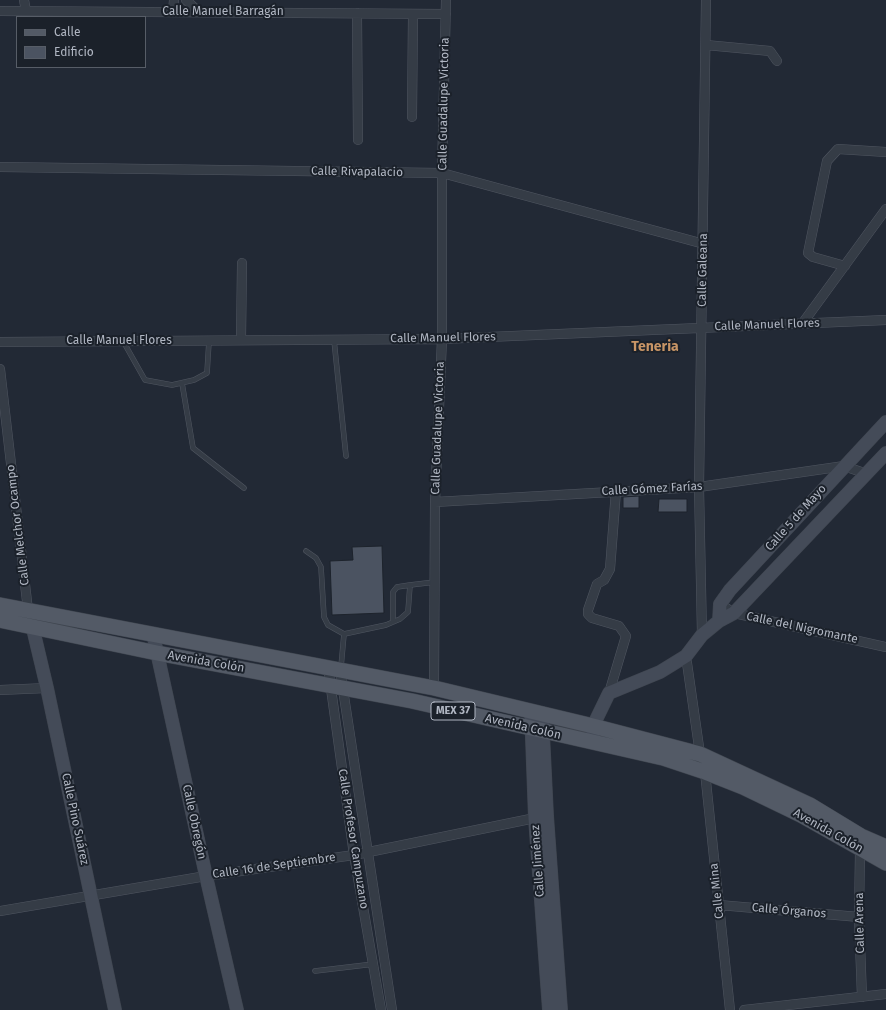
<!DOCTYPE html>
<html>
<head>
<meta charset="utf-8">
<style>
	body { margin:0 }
	#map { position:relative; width:886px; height:1010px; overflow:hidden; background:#222935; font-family:"Fira Sans",sans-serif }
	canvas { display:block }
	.legend { position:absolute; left:16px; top:16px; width:130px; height:52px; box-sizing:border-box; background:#1b212a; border:1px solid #575d67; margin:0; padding:5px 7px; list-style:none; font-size:12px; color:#b0b6c2 }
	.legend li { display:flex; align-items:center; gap:8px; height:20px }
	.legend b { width:20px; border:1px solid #575d67 }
</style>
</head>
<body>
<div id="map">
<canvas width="886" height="1010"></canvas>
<ul class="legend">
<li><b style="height:5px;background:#535a66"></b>Calle</li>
<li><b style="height:11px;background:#4b5361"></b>Edificio</li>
</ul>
</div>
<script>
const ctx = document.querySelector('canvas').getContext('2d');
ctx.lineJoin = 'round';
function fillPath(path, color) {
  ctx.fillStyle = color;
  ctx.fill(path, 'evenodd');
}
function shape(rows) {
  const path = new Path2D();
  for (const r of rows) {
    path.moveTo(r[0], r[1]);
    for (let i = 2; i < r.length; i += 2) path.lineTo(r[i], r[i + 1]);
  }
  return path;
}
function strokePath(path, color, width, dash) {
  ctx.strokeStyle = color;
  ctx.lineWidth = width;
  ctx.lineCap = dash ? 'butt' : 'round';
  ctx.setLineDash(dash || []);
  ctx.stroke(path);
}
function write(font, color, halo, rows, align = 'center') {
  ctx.font = font + ' "Fira Sans",sans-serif';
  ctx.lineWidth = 4;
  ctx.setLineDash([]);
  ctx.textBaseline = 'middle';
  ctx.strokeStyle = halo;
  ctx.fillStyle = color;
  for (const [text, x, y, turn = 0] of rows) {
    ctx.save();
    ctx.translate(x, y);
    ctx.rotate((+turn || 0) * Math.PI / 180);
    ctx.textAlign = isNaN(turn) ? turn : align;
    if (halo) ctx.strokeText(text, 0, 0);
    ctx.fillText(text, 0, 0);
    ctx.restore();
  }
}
const building = shape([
	[639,496,639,508,623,508,623,497,639,496],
	[659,499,687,499,687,512,658,512,659,499],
	[382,546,384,613,332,615,330,561,353,560,352,547,382,546]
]);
fillPath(building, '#4b5361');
strokePath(building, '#1d232c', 1);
const lane = shape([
	[334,340,346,456],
	[123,341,145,380,172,385,194,380,207,373,209,341],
	[182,383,193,448,244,488],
	[306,551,316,558,321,567,324,617,328,625,344,634,341,667],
	[393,622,393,592,397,587,410,585],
	[344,634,386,625,400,619,408,612,410,585,435,582],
	[315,971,374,964]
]);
const street = shape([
	[24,0,26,11],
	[186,0,199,12],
	[0,11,446,14],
	[173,12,174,0],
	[357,13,358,140],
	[706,45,770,51,777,61],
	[412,117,413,14],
	[0,167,442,173,704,244],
	[845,266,813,257,808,253,827,161,838,149,886,152],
	[802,324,886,209],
	[241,340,242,263],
	[0,342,442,339,886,320],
	[0,369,28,610],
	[435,502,699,487,844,466,867,474],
	[720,604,734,613,886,647],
	[702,635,699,487,706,0],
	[686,656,700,754],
	[328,667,354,855,381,1010],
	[340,670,392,1010],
	[434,688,435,502,442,339,442,173,446,0],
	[0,690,47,688],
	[609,693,626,636,619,626,592,618,588,614,588,610,597,584,604,580,610,569,616,491],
	[705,772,730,1010],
	[860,850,859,917,862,997],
	[719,905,859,917],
	[0,911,206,876,354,855,540,817],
	[744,1010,886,994]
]);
const secondary = shape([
	[719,621,720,604,730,590,886,422],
	[33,629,47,688,115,1010],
	[153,634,206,876,237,1010],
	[531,711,535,818,549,1010],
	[542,713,547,816,561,1010],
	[593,736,593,726,609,693,660,672,686,656,702,635,719,621,734,613,886,453]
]);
const primary = shape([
	[0,605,434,688,593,726,700,754,810,805,861,836,886,847],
	[0,620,157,653,412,701,663,758,705,772,743,787,801,815,886,863]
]);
strokePath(lane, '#505661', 5.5);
strokePath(street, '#505661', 10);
strokePath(secondary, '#3f454f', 14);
strokePath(primary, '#3f454f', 16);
strokePath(lane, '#353c46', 4.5);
strokePath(street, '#353c46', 9);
strokePath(secondary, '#444b58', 13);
strokePath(primary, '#535a66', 15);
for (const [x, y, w] of [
	[453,711,44]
]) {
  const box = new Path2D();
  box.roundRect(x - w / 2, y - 9, w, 18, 3);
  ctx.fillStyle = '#1b212a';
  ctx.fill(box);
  strokePath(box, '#b0b6c2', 1);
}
write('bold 11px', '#b0b6c2', null, [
	["MEX 37",453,711]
]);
write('12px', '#b0b6c2', '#1b212a', [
	["Calle Manuel Barragán",223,12],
	["Calle Guadalupe Victoria",444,104,-89],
	["Calle Rivapalacio",357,172,1],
	["Calle Galeana",703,270,-89],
	["Calle Manuel Flores",767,325,-2],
	["Calle Manuel Flores",443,338,-1],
	["Calle Manuel Flores",119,341],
	["Calle Guadalupe Victoria",438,428,-88],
	["Calle Gómez Farías",652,489,-3],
	["Calle 5 de Mayo",796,518,-48],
	["Calle Melchor Ocampo",18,525,-97],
	["Calle del Nigromante",802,628,12],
	["Avenida Colón",206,662,10],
	["Avenida Colón",523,727,13],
	["Calle Pino Suárez",75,819,78],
	["Calle Obregón",194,822,78],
	["Avenida Colón",828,831,29],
	["Calle Profesor Campuzano",353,839,81],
	["Calle Jiménez",538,861,-94],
	["Calle 16 de Septiembre",274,866,-8],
	["Calle Mina",717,891,-96],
	["Calle Órganos",789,911,5],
	["Calle Arena",860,923,-91]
]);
write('bold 14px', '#c89566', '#1b212a', [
	["Teneria",655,347]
]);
</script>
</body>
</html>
